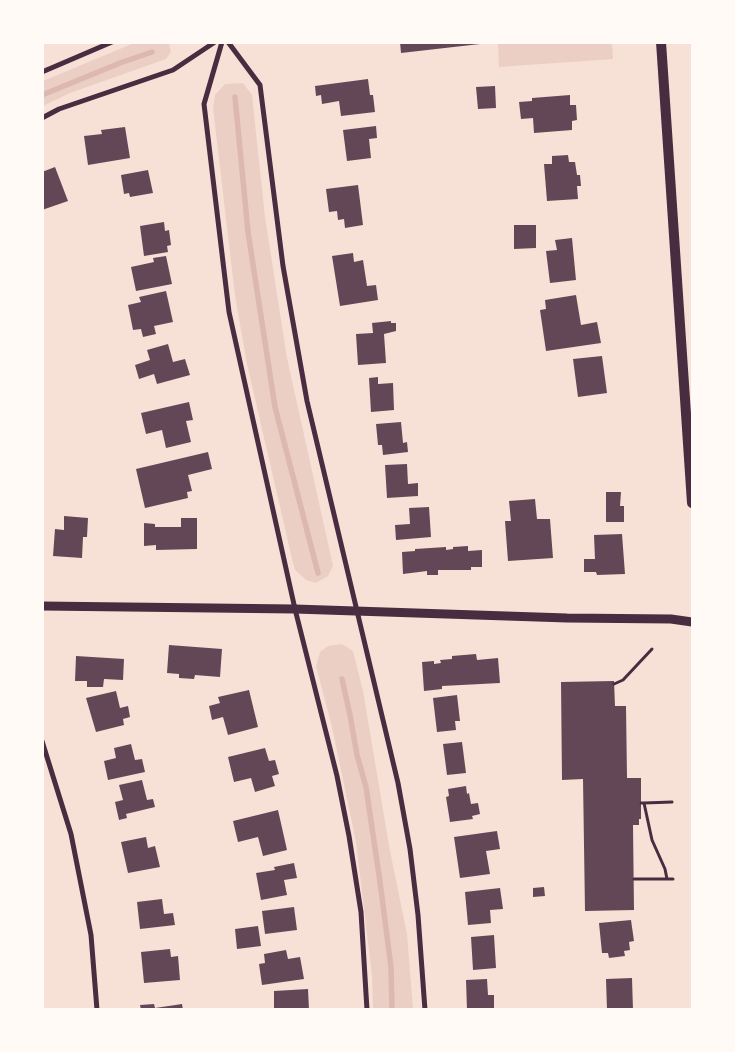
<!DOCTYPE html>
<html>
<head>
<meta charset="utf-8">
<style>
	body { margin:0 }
	#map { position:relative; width:735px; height:1052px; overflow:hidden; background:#f7e1d7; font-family:"Sofia Sans Condensed",sans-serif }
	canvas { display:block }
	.frame { position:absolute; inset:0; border:44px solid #fffaf5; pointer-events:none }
</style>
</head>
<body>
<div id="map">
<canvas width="735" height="1052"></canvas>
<div class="frame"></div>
</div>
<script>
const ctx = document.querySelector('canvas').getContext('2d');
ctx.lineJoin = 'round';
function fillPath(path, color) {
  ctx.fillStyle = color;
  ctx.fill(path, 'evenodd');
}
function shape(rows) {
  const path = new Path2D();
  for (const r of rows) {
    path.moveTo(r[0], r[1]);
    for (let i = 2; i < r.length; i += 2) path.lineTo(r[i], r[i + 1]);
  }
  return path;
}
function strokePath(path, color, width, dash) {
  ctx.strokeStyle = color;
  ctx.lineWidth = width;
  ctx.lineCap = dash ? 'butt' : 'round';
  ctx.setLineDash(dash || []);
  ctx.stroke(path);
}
fillPath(shape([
	[169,43,171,52,166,59,70,93,43,106,43,81,134,43],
	[498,43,612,43,613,59,499,67],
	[243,83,252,95,265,217,287,358,333,566,328,576,316,583,306,580,295,570,292,559,247,364,235,296,213,108,215,95,225,84],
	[342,644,353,651,363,691,390,851,407,934,413,1009,373,1009,372,976,356,842,332,727,316,666,320,652,328,646]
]), '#ebcfc5');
strokePath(shape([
	[42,95,120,63,152,52],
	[235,97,248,232,275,407,318,573],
	[342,679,350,715,357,755,366,787,380,882,391,967,392,1010]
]), '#dcb8b0', 5.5);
fillPath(shape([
	[400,42,480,42,480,44,401,53],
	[368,79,370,95,373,95,375,112,341,116,339,101,322,104,321,95,316,96,315,86],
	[495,86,496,108,478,109,476,87],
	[570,95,570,105,576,105,577,120,572,121,572,130,534,133,533,118,521,119,519,102,532,101,532,98],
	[376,126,377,138,369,139,371,158,347,161,343,130],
	[125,127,130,158,88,165,84,136,102,134,101,130],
	[568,155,569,162,575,162,577,175,580,175,581,186,577,186,578,199,547,201,544,164,552,164,552,156],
	[55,167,68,201,42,210,42,172],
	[148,170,153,193,130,197,129,193,124,194,121,175],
	[358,185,363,225,345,228,344,219,338,220,337,211,329,212,326,189],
	[164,222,165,231,169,230,171,245,167,246,168,252,144,256,140,226],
	[514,225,536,225,536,248,514,249],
	[572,238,576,280,550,283,546,251,557,250,555,240],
	[353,253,354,262,363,260,367,286,376,285,378,300,340,306,332,256],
	[166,256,172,284,136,291,131,267,154,262,153,258],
	[166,291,173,322,154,326,156,334,143,337,141,329,133,330,128,305,141,302,139,297],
	[576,295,581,325,597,322,601,343,546,351,540,310,546,309,545,300],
	[391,321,391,323,396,323,396,331,384,334,386,363,358,365,356,334,373,333,372,323],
	[168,344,173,362,185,359,190,375,157,384,154,374,139,379,135,365,150,360,147,350],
	[602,356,607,393,578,397,573,359],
	[378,377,378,384,393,383,394,410,371,412,369,378],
	[189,402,193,420,186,421,191,442,166,448,162,430,146,434,141,413],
	[401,422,403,443,407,442,408,452,383,455,382,445,378,445,376,424],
	[208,452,212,469,188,475,192,491,187,492,188,498,145,508,136,469],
	[407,464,408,484,418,483,418,496,387,498,385,465],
	[606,492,621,492,620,506,624,506,624,522,606,522],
	[535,499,537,519,550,519,553,558,508,561,505,521,511,521,509,501],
	[429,507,431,537,396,540,395,525,410,524,409,508],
	[64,516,88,518,87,537,83,537,82,558,53,556,55,529,64,530],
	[181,518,197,518,197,549,156,550,156,545,144,546,144,523,155,524,155,527,181,527],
	[622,534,625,574,597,575,596,572,584,572,584,559,595,559,594,535],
	[468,546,468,551,482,550,482,567,471,567,471,570,438,570,438,575,427,575,427,571,403,574,402,552,415,551,415,549,446,547,446,550,453,549,453,547],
	[169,645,222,649,220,677,195,675,194,679,179,678,179,674,167,673],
	[476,654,477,660,498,658,500,683,442,686,442,689,424,691,422,662,434,661,434,664,441,663,440,660,452,659,452,656],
	[76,656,124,659,123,680,104,679,103,687,87,687,87,681,75,681],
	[614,681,615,706,626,706,627,778,641,778,641,819,639,819,639,825,633,825,634,910,585,911,583,779,562,780,561,682],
	[249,690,258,727,228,735,223,717,212,720,209,706,220,703,218,697],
	[116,691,120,708,128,706,130,717,123,719,124,725,96,732,86,698],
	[457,695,460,721,455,721,456,730,437,732,433,698],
	[462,742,466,773,447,775,443,744],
	[131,744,135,760,142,759,145,772,108,780,104,761,116,758,114,748],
	[265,748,269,761,275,760,279,774,272,776,275,786,255,792,251,778,234,782,228,757],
	[142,780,147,800,153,799,155,807,126,814,127,818,119,820,115,802,123,800,119,785],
	[466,786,467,794,469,793,471,804,478,803,480,814,472,816,473,819,450,822,446,797,449,796,448,789],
	[278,810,287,850,263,856,258,837,238,842,233,821],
	[497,831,500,849,486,851,490,874,460,878,454,837],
	[146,837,148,848,155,846,160,867,128,873,121,842],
	[294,863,297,878,284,880,287,895,261,900,256,873,275,870,274,867],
	[544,887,545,896,533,897,533,888],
	[500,888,503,909,490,910,491,923,468,925,465,892],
	[162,899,164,914,173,913,175,925,140,929,137,902],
	[294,907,297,930,265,934,262,911],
	[631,920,634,941,629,942,630,950,624,951,625,956,609,958,608,953,602,953,599,923],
	[258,926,261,946,237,949,235,929],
	[494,935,496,968,473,970,471,937],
	[170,949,171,957,178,956,180,980,144,983,141,952],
	[286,950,288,959,300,957,304,979,262,985,259,964,265,963,264,954],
	[632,978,633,1010,607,1010,606,979],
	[487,979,488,995,494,995,494,1010,467,1010,466,980],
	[308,989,309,1010,274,1010,274,991],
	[154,1004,155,1008,182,1004,183,1010,141,1010,140,1005]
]), '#644757');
strokePath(shape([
	[614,684,623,680,652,649],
	[641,803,644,803,652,840,665,869,667,879],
	[644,803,672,802],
	[634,879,673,879]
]), '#4a2c40', 3);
strokePath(shape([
	[222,42,204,104,229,312,295,609,337,776,349,836,361,912,367,1010],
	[228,42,260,85,283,266,307,401,398,783,410,849,418,915,425,1010],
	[42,72,112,42],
	[42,118,59,109,173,70,215,42],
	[42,741,71,834,91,935,97,1010]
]), '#4a2c40', 5);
strokePath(shape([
	[42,606,295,609,567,618,671,619,692,622]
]), '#4a2c40', 9);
strokePath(shape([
	[661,42,692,503]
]), '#4a2c40', 10);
</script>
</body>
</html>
